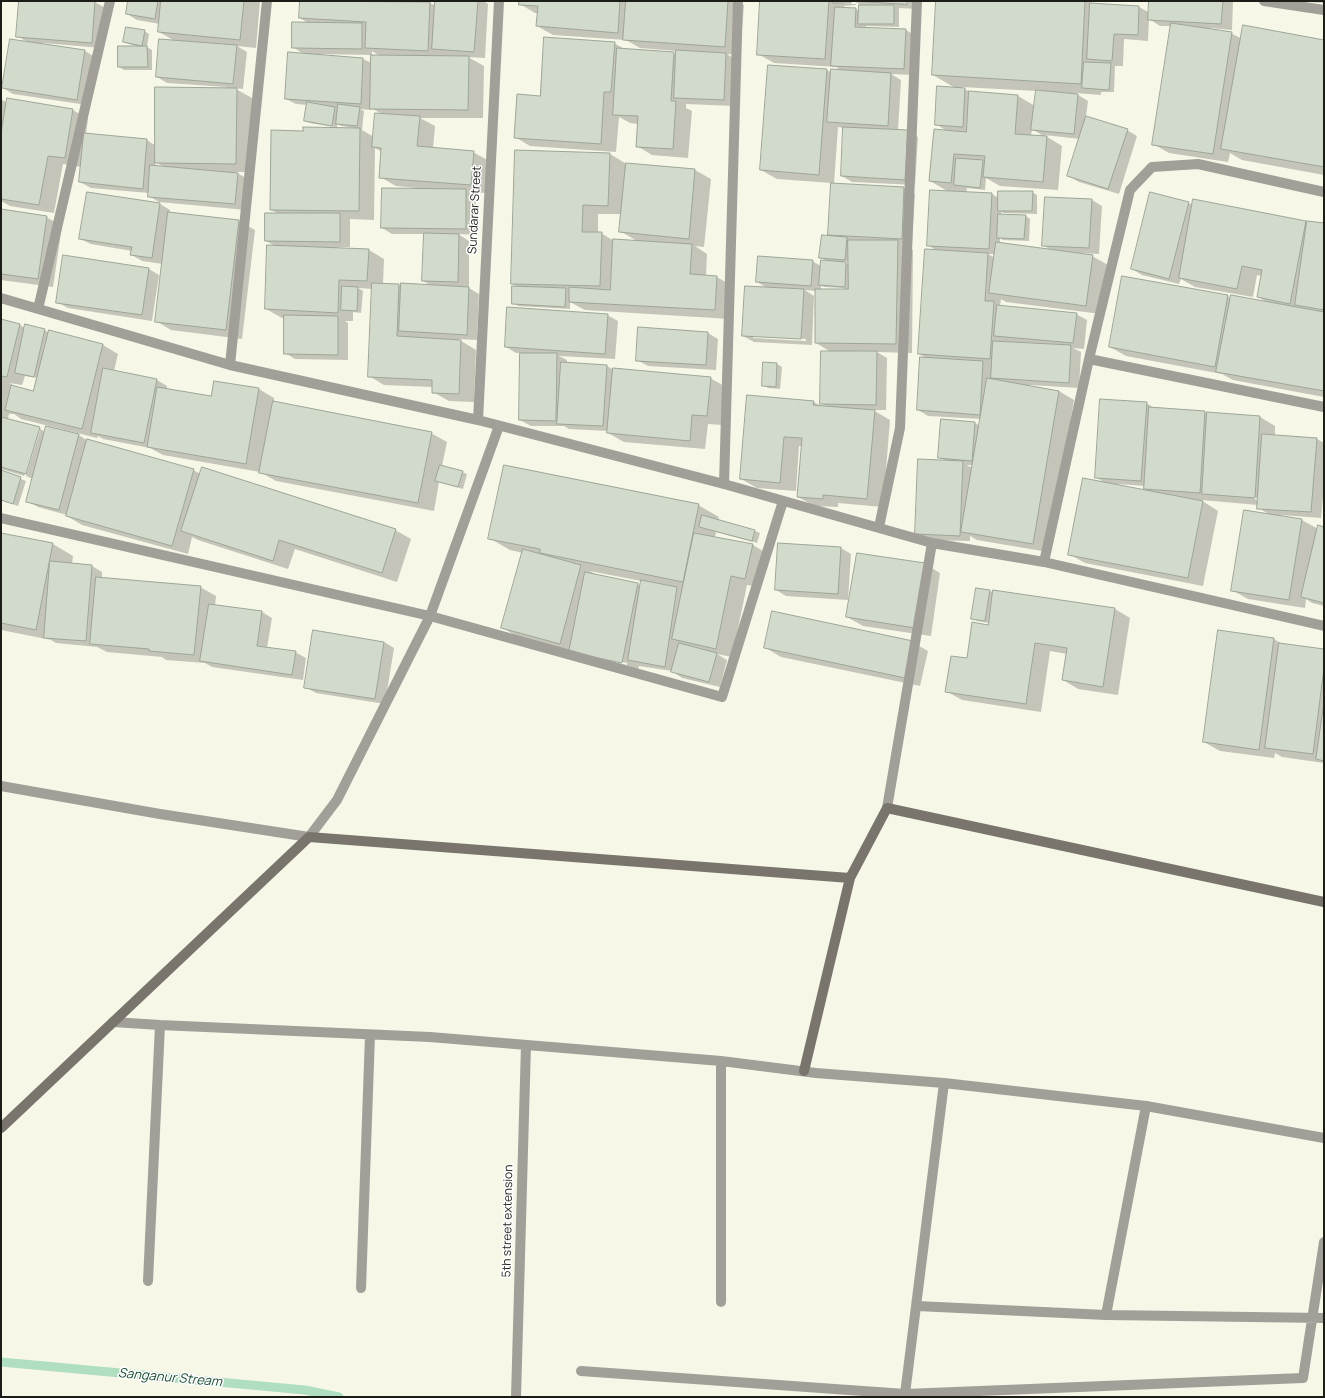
<!DOCTYPE html>
<html>
<head>
<meta charset="utf-8">
<style>
	body { margin:0 }
	#map { position:relative; width:1325px; height:1398px; overflow:hidden; background:#f6f7e7; font-family:Manrope,sans-serif }
	canvas { display:block }
	.frame { position:absolute; inset:0; border:2px solid #1d1d17; pointer-events:none }
</style>
</head>
<body>
<div id="map">
<canvas width="1325" height="1398"></canvas>
<div class="frame"></div>
</div>
<script>
const ctx = document.querySelector('canvas').getContext('2d');
ctx.lineJoin = 'round';
function paint(path, color) {
  ctx.fillStyle = color;
  ctx.fill(path, 'evenodd');
}
function stroke(path, color, width, dash) {
  ctx.strokeStyle = color;
  ctx.lineWidth = width;
  ctx.lineCap = dash ? 'butt' : 'round';
  ctx.setLineDash(dash || []);
  ctx.stroke(path);
}
function drawText(font, color, halo, rows, align = 'center') {
  ctx.font = font + ' Manrope,sans-serif';
  ctx.lineWidth = 3;
  ctx.setLineDash([]);
  ctx.textBaseline = 'middle';
  ctx.strokeStyle = halo;
  ctx.fillStyle = color;
  for (const [text, x, y, turn = 0] of rows) {
    ctx.save();
    ctx.translate(x, y);
    ctx.rotate((+turn || 0) * Math.PI / 180);
    ctx.textAlign = isNaN(turn) ? turn : align;
    if (halo) ctx.strokeText(text, 0, 0);
    ctx.fillText(text, 0, 0);
    ctx.restore();
  }
}
const shadow = new Path2D(`
	M20,1L95,2L105,8L102,48L42,43V45L85,51L95,57L87,105L13,94L3,88L29,43L17,36Z
	M129,1H260L256,48L237,46L247,52L243,89L234,88L252,98V172H235L248,179L246,210L159,202L149,196V193L91,188L80,182L82,167L63,164L54,213L10,206L1,201V99L7,103L73,110L88,119L86,134L147,140L156,146L226,89V87L167,83L157,77L175,41L159,32L160,24L137,20L127,14ZM156,162L164,167L155,166Z
	M301,1H397L430,3L436,6V1H484L488,4L485,58L468,57L484,66L483,118H420L435,126L433,149L473,152L489,161L486,193L469,192L476,196V235L458,234L469,241V288L479,294L477,340L458,339L476,350L474,402L449,401L433,392V387L384,385L369,376L373,289L358,288L363,291L361,313L353,312V321H345L348,323V360L295,359L285,353V318H282L266,309L275,246L266,241L279,214L271,210L304,132L335,129V127L310,123L305,121L308,105L296,104L286,99L305,55L293,47L308,23L300,18ZM372,51L380,56H372ZM318,54L372,55V63L363,59L318,56ZM371,108L382,114L374,137L362,130L364,111L360,109L371,110ZM337,124L342,126L354,128V129H337ZM375,148L382,152L380,177L396,186L416,188V190L382,228L392,234H424L423,281L432,286L402,287L399,285L383,284L384,259L369,250L337,249V247H350V219L374,220Z
	M520,1H737L744,5L740,55L727,54L736,60L734,106L686,104V108L692,111L688,158L652,155L637,146L638,124L630,123L619,117L616,152L530,146L515,137L541,97L614,43L626,50L673,53L677,55V51L640,48L626,40L553,35L537,26L538,13H535L520,4Z
	M761,1H917V9L899,8V27L866,26V28L906,30L916,36L914,75L891,74L901,80L898,130L908,131L918,137L915,185L852,182L842,176L844,128L838,127L834,184L904,188L915,194L912,244H901L913,250L912,353L877,352L887,358L886,410H873L890,420L883,507L838,503V507L814,506L798,497L803,446H799L796,491L757,488L741,479L813,402L822,406L827,407L821,403L831,352L816,343V291L805,290L814,296L812,345L754,342L743,336L767,288L757,282L812,261L821,266L828,262L820,257L834,237L829,234L832,183L777,179L761,170L827,70L832,73L842,71L836,67L774,63L758,54ZM844,2H856L860,5V12L856,9H844V6L856,5V4H844ZM844,261L849,262V265ZM821,286L825,287L844,288V290H821ZM753,336L806,339V341L753,338Z
	M937,1H1088L1093,4L1139,7L1150,13V1H1233L1232,30L1210,28V30L1231,33L1242,39L1324,41V175L1242,160L1230,153L1228,162L1169,153L1153,144L1171,26H1160L1149,19L1148,41L1124,39L1123,66H1115L1114,92H1101V95L1075,93L1088,101L1086,117L1127,130L1137,136L1119,194L1079,182L1068,176L1080,139L1044,135L1062,146L1058,190L1000,186L986,178L985,190L967,188L966,193L992,194L999,198L1032,192L1037,195V214L1004,213L1001,212V215L1026,216L1030,219L1029,241L1003,240L1000,238V244L1052,251L1043,245L1092,200L1102,206L1099,254L1078,253V254L1092,256L1108,265L1101,314L1006,302L1001,299L1000,306L1076,314L1087,320L1084,349L1073,348L1081,352L1079,388L1030,385V387L1059,391L1074,400L1048,552L977,540L970,536V541L926,540L916,534L946,461L939,457L975,423L980,426L981,419L928,416L918,410L928,359L919,354L937,251L928,245L949,192L930,181L948,132L936,124L957,89L933,75ZM961,87L1037,91L1035,106L1018,96L970,92ZM1032,129L1045,137L1031,136ZM988,254H995V258ZM967,465H973L972,468Z
	M1290,1H1324V3Z
	M144,31L149,34L147,47L152,50V70H124L119,67L137,47V46L129,44L124,42Z
	M610,154L625,163V164L695,170L711,179L704,247L695,246L707,254L706,276L717,277L732,286L730,319L585,310L570,302V309L518,306L513,303L518,287L512,284ZM598,214H621L620,231L637,241H614L601,233H598Z
	M87,193L160,204L170,210V213L239,221L255,230L242,339L171,330L156,321L163,264L142,261L132,255V251L91,244L80,239Z
	M1194,200L1308,223L1324,224V397L1233,380L1222,374L1126,356L1110,347L1228,296L1231,299L1267,302L1258,297L1262,276L1257,275L1253,297L1195,287L1181,279L1179,284L1142,275L1132,269L1188,203L1193,205Z
	M1,210L46,217L62,226L53,287L1,280Z
	M149,269L159,275L152,321L68,308L57,302Z
	M607,315L618,321L615,359L559,356L567,360V364L607,366L614,370L710,378L726,387L722,425L708,424L705,449L624,442L608,433V431L569,429L564,426H531L520,420L521,353H516L506,347Z
	M1,320L20,325L25,328L44,330L50,333V332L103,345L118,354L114,371L157,380L167,386V390L212,398L215,382L259,389L274,398V402L431,433L447,442L442,466L462,472L467,474L463,489L439,482L434,511L276,481L260,472L163,455L150,448L103,439L98,436L97,438L21,419L14,414H9L8,419L39,428L45,432L46,427L79,435L88,441L193,470L201,474L395,530L411,539L397,582L295,549L288,569L198,540L192,537L188,554L82,525L67,516V515L38,507L27,501L33,479L26,476L40,430H38L24,476L1,469ZM25,376L38,378L34,392L20,389L9,383L22,385Z
	M708,333L718,339L716,370L648,366L637,360Z
	M777,364L782,367L780,389L768,388L763,385Z
	M1146,403L1156,409L1260,417L1275,426V436L1317,439L1324,443V486L1321,518L1281,515V517L1302,520L1318,529L1324,528V606L1312,603L1306,599L1305,608L1248,599L1232,590L1269,514L1258,508V505L1201,500L1218,511L1203,586L1085,563L1069,554L1105,483L1096,477ZM1118,484L1145,486V491L1118,486ZM1251,494L1258,499V501L1250,496Z
	M504,466L698,505L719,517L718,521L755,531L760,533L757,543L716,532L715,538L753,545L768,554L761,587L747,585L732,657L717,654L727,660L720,687L682,678L672,671L639,666L638,671L586,660L569,651L518,637L503,628L523,553L510,550L489,538ZM590,571L641,581V586L638,584L596,576L597,575ZM585,654L627,663V665L585,656Z
	M1,471L26,481L18,506L1,500Z
	M1,534L53,544L73,556L72,564L92,566L102,572V579L200,587L216,596L215,606L262,612L272,618L267,648L295,652L306,658L303,680L212,667L205,663L166,660L162,657L107,652L97,647L56,643L51,640L1,630Z
	M841,548L851,554L848,600L786,596L776,590Z
	M925,564L940,573L931,636L863,626L847,617Z
	M990,591L994,593L1115,609L1130,618L1118,695L1078,689L1063,680L1067,654L1050,651L1041,712L962,700L946,691L989,626V623L977,621L972,618Z
	M1219,631L1274,639L1284,645L1324,650V763L1282,757L1275,753L1274,758L1220,751L1204,742Z
	M384,642L394,648L385,704L316,693L305,687Z
	M912,642L928,651L920,686L781,657L766,648Z`);
const stream = new Path2D(`
	M1,1362L305,1390L339,1397`);
const building = new Path2D(`
	M19,1H95L92,43L16,37Z
	M128,1H158L155,19L126,14Z
	M161,1H244L240,40L158,32Z
	M300,1L430,2L428,51L365,48L366,22L299,18Z
	M435,1H478L474,52L432,49Z
	M519,1H620L618,33L536,26L538,6L519,5Z
	M626,1H728L725,47L623,40Z
	M760,1H829L825,59L757,55Z
	M833,1H851V3H833Z
	M852,1H907V4Z
	M936,1H1085L1081,84L932,75Z
	M1149,1H1223L1221,24L1148,20Z
	M1090,3L1139,6L1138,35L1114,34L1112,61L1087,59Z
	M859,5H894V24H858Z
	M835,7L856,8L855,27L906,29L904,69L831,66Z
	M292,22L362,23V49L292,48Z
	M1171,23L1232,32L1213,154L1152,145Z
	M1243,25L1324,40V167L1221,149Z
	M126,27L145,30L142,46L123,42Z
	M544,37L615,42L611,92H604L601,144L514,138L517,94L540,96Z
	M10,39L85,50L77,100L2,88Z
	M159,39L237,45L233,84L156,77Z
	M118,46H147L148,67H118Z
	M617,48L674,52L671,101H676L673,149L636,147L638,116L613,115Z
	M676,50L726,53L724,100L674,98Z
	M288,52L363,58L361,104L285,99Z
	M371,55L469,56L468,110L370,109Z
	M1084,62L1111,63L1109,90L1082,88Z
	M768,65L827,69L819,175L760,170Z
	M831,69L891,73L888,126L827,122Z
	M937,86L965,88L963,127L935,125Z
	M155,87L237,88L236,164L155,163Z
	M1036,90L1078,94L1074,134L1031,130Z
	M969,91L1018,95L1015,134L1047,136L1043,182L983,177L985,156L954,154L951,183L929,181L934,129L966,132Z
	M7,98L73,109L65,158L48,156L39,205L1,199V134Z
	M307,102L335,107L332,126L304,121Z
	M338,104L360,107L357,126L336,124Z
	M375,113L420,116L417,146L474,151L471,185L379,178L381,148L372,147Z
	M1086,116L1128,129L1108,189L1067,176Z
	M303,127L360,128L359,211L270,210L271,130L303,131Z
	M843,127L908,130L905,180L841,176Z
	M84,133L147,139L143,189L79,182Z
	M515,150L610,153L608,206L583,205L582,232H602L600,286L511,284Z
	M956,158L983,160L980,188L954,185Z
	M626,163L695,169L689,239L619,232Z
	M150,165L238,173L235,204L148,197Z
	M831,183L904,187L902,239L828,235Z
	M382,188L466,189V229L381,228Z
	M930,190L992,193L989,249L927,246Z
	M998,191H1033L1032,211H998Z
	M87,192L160,203L152,258L130,255L132,247L79,239Z
	M1150,192L1189,202L1169,279L1131,269Z
	M1045,197L1092,199L1089,248L1042,246Z
	M1193,199L1306,221L1290,304L1257,297L1262,270L1242,266L1237,289L1179,278Z
	M1,209L47,216L38,279L1,274Z
	M168,212L239,220L226,330L155,322Z
	M265,213H340V242L265,241Z
	M998,214L1026,215L1024,239L997,238Z
	M1307,221L1324,223V310L1295,305Z
	M424,233L459,234L458,282L422,281Z
	M822,235L847,237L845,260L819,258Z
	M613,239L692,244L690,274L717,276L715,310L569,302V287L610,290Z
	M848,240H898L896,344L815,343V289H848Z
	M996,242L1093,255L1086,306L989,293Z
	M267,245L369,249L367,281L339,280L338,313L265,309Z
	M925,249L988,253L985,301H994L990,359L918,354Z
	M63,255L149,268L142,315L56,303Z
	M758,256L813,260L811,286L756,282Z
	M821,260L846,262L845,287L819,285Z
	M1122,276L1228,295L1215,367L1109,347Z
	M372,283L399,284L397,336L461,340L459,394L432,393V380L368,377Z
	M401,283L469,287L467,335L399,331Z
	M342,286L358,287L357,311L341,310Z
	M512,286L566,288L565,307L512,304Z
	M745,286L804,289L801,339L742,336Z
	M1231,295L1324,312V391L1216,372Z
	M997,305L1077,313L1073,343L994,336Z
	M507,307L608,314L605,354L505,347Z
	M284,315L338,316V355L284,354Z
	M1,319L20,324L7,377L1,376Z
	M25,324L45,329L34,377L15,373Z
	M638,327L708,332L706,365L636,361Z
	M49,330L103,344L82,429L5,410L11,385L33,391Z
	M993,341L1071,345L1069,383L991,378Z
	M821,351H877L876,405L820,404Z
	M520,353H557L556,421L519,420Z
	M920,357L983,361L980,415L917,410Z
	M561,362L607,365L603,426L557,424Z
	M763,362L777,363L776,387L762,386Z
	M103,368L157,379L144,443L91,433Z
	M613,368L711,377L707,416L692,415L690,441L607,433Z
	M987,378L1059,391L1033,544L961,532Z
	M214,381L259,388L246,464L147,447L157,387L211,396Z
	M747,395L814,401L813,405L875,410L867,499L823,495V499L797,497L802,438L784,437L780,483L740,479Z
	M1100,399L1147,402L1141,481L1095,478Z
	M273,401L432,432L418,503L259,473Z
	M1149,407L1205,411L1200,493L1144,489Z
	M1207,412L1260,416L1255,498L1202,494Z
	M1,417L40,427L26,474L1,467Z
	M941,419L975,422L972,461L938,458Z
	M46,426L79,434L59,510L26,502Z
	M1262,434L1317,438L1311,512L1257,509Z
	M87,439L194,469L172,546L66,516Z
	M918,459L963,461L960,536L915,534Z
	M440,465L463,471L458,487L435,481Z
	M504,465L699,504L683,582L540,553V549L488,539Z
	M202,467L396,529L382,573L279,540L273,561L181,531Z
	M1,470L21,477L13,504L1,500Z
	M1083,478L1203,501L1188,578L1068,555Z
	M1244,510L1302,519L1289,600L1231,591Z
	M702,515L755,530L752,541L699,527Z
	M1318,525L1324,527V603L1301,597Z
	M1,533L53,543L36,630L1,623Z
	M694,533L753,544L745,579L731,576L716,649L672,639Z
	M778,543L841,547L838,594L775,590Z
	M523,549L581,565L560,644L501,628Z
	M857,553L925,563L915,628L846,617Z
	M50,561L92,565L86,641L44,638Z
	M585,572L638,583L622,663L569,652Z
	M96,577L201,586L194,655L149,651V649L90,644Z
	M641,580L677,587L665,667L628,660Z
	M976,588L990,590L985,621L971,619Z
	M993,590L1115,608L1103,687L1062,680L1067,648L1035,643L1026,704L945,692L951,656L967,658L972,622L988,625Z
	M209,604L262,611L257,646L296,651L292,675L200,661Z
	M772,611L913,641L905,678L764,648Z
	M313,630L384,642L375,699L304,688Z
	M1218,630L1274,638L1259,750L1203,742Z
	M679,643L717,653L709,682L671,672Z
	M1279,643L1324,649V668L1313,754L1265,748Z
	M1324,703V761L1316,759Z`);
const street = new Path2D(`
	M1264,1L1324,10
	M1,298L230,365L478,420L724,484L932,543L1044,562L1324,626
	M38,309L110,1
	M1089,359L1324,407
	M230,365L267,1
	M478,420L499,1
	M724,484L738,1
	M1,518L430,616L722,697L783,501
	M879,527L900,428L917,1
	M1044,562L1089,359L1130,190L1152,167L1198,164L1324,192
	M1,786L160,814L309,837L337,800L430,616L499,426
	M887,808L932,543
	M113,1022L160,1025L148,1281
	M160,1025L430,1037L721,1061L816,1073L944,1083L905,1394
	M721,1061V1302
	M944,1083L1146,1106L1106,1315
	M1146,1106L1324,1138
	M361,1288L370,1035
	M917,1306L1106,1315L1324,1318
	M581,1371L905,1394L1303,1378L1324,1242
	M516,1397L526,1045`);
const secondary = new Path2D(`
	M804,1071L850,878L887,808L1324,902
	M1,1128L309,837L850,878`);
const streetNames = [
	["Sundarar Street",475,210,-87],
	["5th street extension",508,1221,-89]
];
const waterNames = [
	["Sanganur Stream",170,1378,5]
];
paint(shadow, '#0003');
stroke(stream, '#b0dec1', 9);
paint(building, '#d1dacb');
stroke(building, '#9ca597', 1);
stroke(street, '#a19f98', 10);
stroke(secondary, '#79756c', 10);
drawText('12px', '#1d1d17', '#fff', streetNames);
drawText('italic 13px', '#184d31', '#fff', waterNames);
</script>
</body>
</html>
